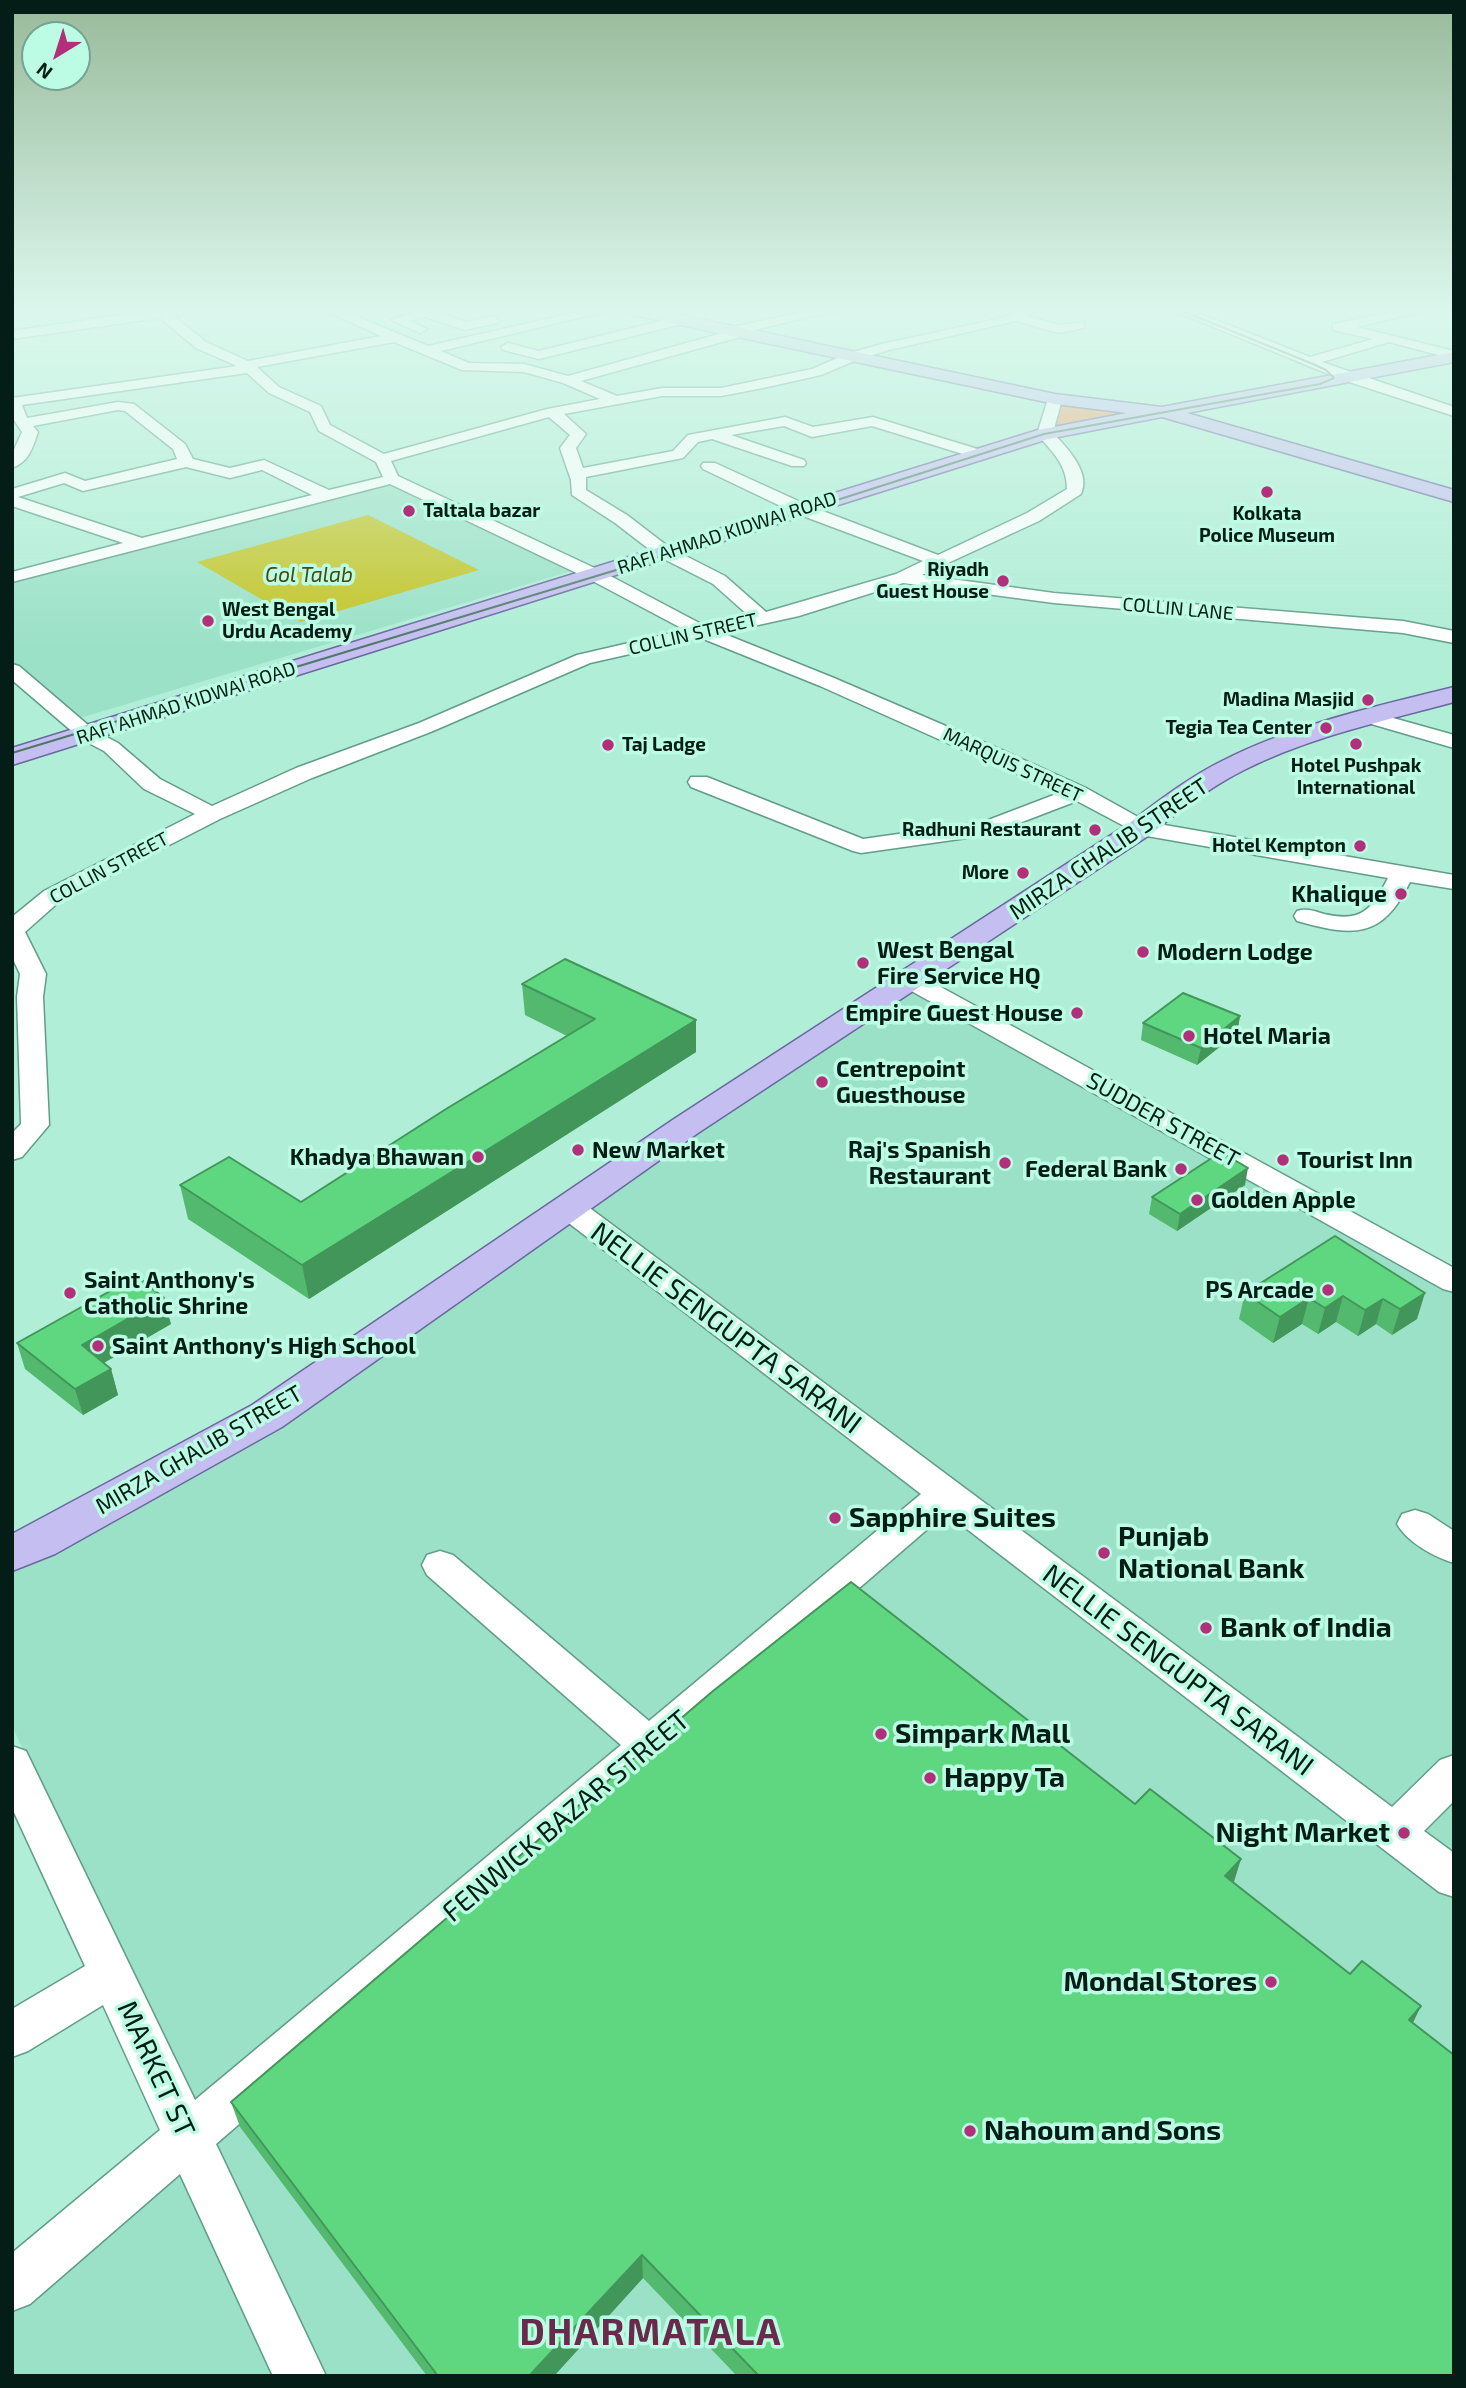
<!DOCTYPE html>
<html>
<head>
<meta charset="utf-8">
<style>
	body { margin:0 }
	#map { position:relative; width:1466px; height:2388px; overflow:hidden; background:#b0eed7; font-family:"Exo 2",sans-serif }
	canvas { display:block }
	.frame { position:absolute; inset:0; border:14px solid #041d16; pointer-events:none }
	.north { position:absolute; left:21px; top:21px; width:70px; height:70px; box-sizing:border-box; background:#bdfce4; border:2px solid #73a392; border-radius:50%; rotate:218deg; font-size:19px; font-weight:700; line-height:28px; text-align:center; color:#041d16 }
	.north::after { content:''; display:block; margin:auto; width:24px; height:32px; background:#b2307a; clip-path:polygon(50% 0,100% 100%,50% 72%,0 100%) }
</style>
</head>
<body>
<div id="map">
<canvas width="1466" height="2388"></canvas>
<div class="frame"></div>
<div class="north">N</div>
</div>
<script>
const ctx = document.querySelector('canvas').getContext('2d');
ctx.lineJoin = 'round';
function paint(path, color) {
  ctx.fillStyle = color;
  ctx.fill(path, 'evenodd');
}
function stroke(path, color, width, dash) {
  ctx.strokeStyle = color;
  ctx.lineWidth = width;
  ctx.lineCap = dash ? 'butt' : 'round';
  ctx.setLineDash(dash || []);
  ctx.stroke(path);
}
function drawText(font, color, halo, rows, align = 'center') {
  ctx.font = font + ' "Exo 2",sans-serif';
  ctx.lineWidth = 7;
  ctx.setLineDash([]);
  ctx.textBaseline = 'middle';
  ctx.strokeStyle = halo;
  ctx.fillStyle = color;
  for (const [text, x, y, turn = 0] of rows) {
    ctx.save();
    ctx.translate(x, y);
    ctx.rotate((+turn || 0) * Math.PI / 180);
    ctx.textAlign = isNaN(turn) ? turn : align;
    if (halo) ctx.strokeText(text, 0, 0);
    ctx.fillText(text, 0, 0);
    ctx.restore();
  }
}
const built = new Path2D(`
	M390,484L578,569L80,718L12,661V581Z
	M908,989L1454,1293V1858L585,1207Z
	M566,1216L1454,1897V2376H12V2284L206,2136L12,1726V1559Z`);
const green = new Path2D(`
	M1063,403L1150,413L1051,430Z`);
const water = new Path2D(`
	M368,515L479,570L301,622L197,562Z`);
const minor = new Path2D(`
	M153,310H185L183,314L174,316L206,342L248,361L381,336L323,310H341L428,346L586,310H611L441,351L469,363L524,364L568,376L726,332L727,328L732,327L813,310H840L745,332L744,336L581,381L617,396L662,388H721L812,369L849,353L886,343L1002,318L1019,310H1036L1027,316L1059,325L1084,322V328L1059,333L1016,321L889,350L859,359L821,375L763,388L721,396H662L564,414L586,434L576,448L583,468L673,451L688,435L785,417L813,427L873,417L984,451L987,454L979,459L872,426L812,437L784,426L731,435L804,460L806,463L804,466H792L712,439L698,442L683,458L586,477V490L627,515L670,548L725,576L766,612L896,574L923,561L795,513L703,469L701,466L703,463H715L807,505L938,555L1027,513L1067,489C1067,464 1052,452 1037,434L1048,399L1055,395L1060,396L1062,399L1053,433C1067,448 1091,472 1081,494L1039,521L922,575L1054,593L1403,621L1454,631V643L1403,633L1054,603L903,583L799,616L722,633L834,678L997,748L1086,788L1147,822L1454,875V889L1410,882C1382,939 1354,937 1297,921L1294,916L1297,911C1307,908 1314,911 1324,914C1362,923 1372,909 1388,878L1141,835L1077,801L988,835L861,853L853,851L691,787L688,782L691,777H707L863,839L983,822L1059,793L820,686L701,638L590,663L433,731L312,778L220,819L60,901L25,932L46,974L43,997L49,1125L22,1157L12,1160V1133L21,1124L17,997L20,974L12,957V917L44,891L195,814L144,789L104,751L81,739L12,680V664L19,666L95,731L118,743L160,779L212,806L296,768L419,723L577,655L685,630L587,578L390,484L12,582V572L123,543L12,506V489L65,473L85,481L177,459L173,449L125,411L118,410L33,426L38,432C33,447 29,462 12,468V454L22,432L12,417V398L237,366L196,348L160,318L12,339V331ZM394,342L462,370L524,372L563,383L600,399L547,409L384,454L330,425L321,406L279,387L257,367ZM247,373L269,393L310,412L319,431L376,462L383,477L329,490L264,460L230,468L193,459L185,444L134,404L118,402L27,418L22,405ZM549,417L570,435L560,448L571,480L572,495L615,523L658,556L713,584L749,616L705,626L599,570L398,476L391,461ZM186,467L230,478L262,470L312,495L142,538L18,497L64,483L83,491Z
	M421,310H431L466,322L493,316L499,320L498,323L465,330L425,317L410,321L427,329L420,333L391,320Z
	M1172,310H1190L1310,357L1373,339L1333,330V324L1402,310H1429L1357,327L1454,351V359L1389,342L1322,362L1454,407V416L1343,380Z
	M681,316L686,317V323L539,359L503,350L501,347L508,343L539,351Z
	M1368,711L1454,735V748L1361,721L1358,717L1361,713Z
	M908,971L917,974L1454,1268V1292L1443,1289L899,984L895,979L899,974Z
	M568,1197L579,1200L1392,1807L1440,1760L1454,1755V1801L1424,1831L1454,1853V1897L1439,1892L946,1513L216,2144L326,2376H273L180,2174L30,2304L12,2311V2253L160,2130L103,2005L28,2051L12,2057V2009L85,1966L12,1808V1746L26,1751L195,2100L621,1745L427,1575L422,1565L427,1555L440,1551L453,1555L649,1721L921,1494L557,1214L553,1207L557,1200Z
	M1415,1510L1428,1514L1454,1531V1563C1434,1557 1407,1542 1397,1524L1402,1514Z`);
const major = new Path2D(`
	M625,310H658L1055,394L1162,407L1454,352V362L1187,413L1454,490V502L1162,417L1048,439L12,765V748L1038,430L1127,413L1055,404L633,315Z
	M1454,687V702C1384,721 1309,737 1244,770C1210,787 1180,810 1151,834L698,1133L282,1427L55,1554L12,1571V1534L252,1405L674,1119L1131,822C1160,799 1191,776 1224,760C1295,724 1378,706 1454,687Z`);
const tram = new Path2D(`
	M12,753L646,561L1044,434L1320,384L1334,378L1326,370L1313,364L1180,310`);
const wall = new Path2D(`
	M522,984L696,1052L309,1299L188,1219L180,1185L301,1202L567,1036L525,1015Z
	M1240,1016L1237,1033L1197,1065L1141,1040L1143,1023Z
	M1245,1185L1177,1231L1149,1214L1152,1197Z
	M1335,1236L1417,1319L1392,1335L1376,1324L1358,1336L1336,1322L1318,1334L1302,1324L1273,1343L1239,1319L1245,1293Z
	M171,1324L103,1363L111,1369L118,1395L83,1415L25,1369L17,1343Z
	M1234,1883L1413,2023L1454,2376H737L643,2278L554,2376H427L240,2127L231,2102Z`);
const shadedWall = new Path2D(`
	M1240,1016L1237,1033L1197,1065L1201,1048Z
	M696,1020V1052L309,1299L302,1265Z
	M1248,1168L1245,1185L1177,1231L1180,1214Z
	M1425,1293L1417,1319L1392,1335L1400,1309Z
	M1343,1296L1336,1322L1318,1334L1325,1308Z
	M164,1298L171,1324L90,1371L82,1345Z
	M1309,1298L1302,1324L1273,1343L1280,1317Z
	M1383,1299L1376,1324L1358,1336L1365,1310Z
	M111,1369L118,1395L83,1415L75,1389Z
	M1241,1859L1233,1885L1225,1876Z
	M1421,2006L1409,2031V2020Z
	M642,2255L643,2278L554,2376H529Z`);
const building = new Path2D(`
	M565,959L696,1020L302,1265L180,1185L229,1157L301,1202L446,1109L595,1019L522,984Z
	M1183,993L1240,1016L1201,1048L1143,1023Z
	M1221,1152L1248,1168L1180,1214L1152,1197Z
	M1335,1236L1425,1293L1400,1309L1383,1299L1365,1310L1343,1296L1325,1308L1309,1298L1280,1317L1245,1293Z
	M137,1276L164,1298L82,1345L111,1369L75,1389L17,1343Z
	M851,1582L1135,1804L1150,1789L1241,1859L1225,1876L1350,1974L1362,1961L1421,2006L1409,2020L1454,2055V2376H759L642,2255L529,2376H438L231,2102L713,1691Z`);
const markers = [
	[1267,492,7,"#b2307a"],
	[409,511,7,"#b2307a"],
	[1003,581,7,"#b2307a"],
	[208,621,7,"#b2307a"],
	[1368,700,7,"#b2307a"],
	[1326,728,7,"#b2307a"],
	[1356,744,7,"#b2307a"],
	[608,745,7,"#b2307a"],
	[1095,830,7,"#b2307a"],
	[1360,846,7,"#b2307a"],
	[1023,873,7,"#b2307a"],
	[1401,894,7,"#b2307a"],
	[1143,952,7,"#b2307a"],
	[863,963,7,"#b2307a"],
	[1077,1013,7,"#b2307a"],
	[1189,1036,7,"#b2307a"],
	[822,1082,7,"#b2307a"],
	[578,1150,7,"#b2307a"],
	[478,1157,7,"#b2307a"],
	[1283,1160,7,"#b2307a"],
	[1005,1163,7,"#b2307a"],
	[1181,1169,7,"#b2307a"],
	[1197,1200,7,"#b2307a"],
	[1328,1290,7,"#b2307a"],
	[70,1293,7,"#b2307a"],
	[98,1346,7,"#b2307a"],
	[835,1518,7,"#b2307a"],
	[1104,1553,7,"#b2307a"],
	[1206,1628,7,"#b2307a"],
	[881,1734,7,"#b2307a"],
	[930,1778,7,"#b2307a"],
	[1404,1833,7,"#b2307a"],
	[1271,1982,7,"#b2307a"],
	[970,2131,7,"#b2307a"]
];
const farPoinames = [
	["Taltala bazar",423,511,"left"],
	["Kolkata",1267,514,"center"],
	["Police Museum",1267,536,"center"],
	["Riyadh",989,570],
	["Guest House",989,592],
	["West Bengal",222,610,"left"],
	["Urdu Academy",222,632,"left"],
	["Madina Masjid",1354,700],
	["Tegia Tea Center",1312,728],
	["Taj Ladge",622,745,"left"],
	["Hotel Pushpak",1356,766,"center"],
	["International",1356,788,"center"],
	["Radhuni Restaurant",1081,830],
	["Hotel Kempton",1346,846],
	["More",1009,873]
];
const farStreetnames = [
	["RAFI AHMAD KIDWAI ROAD",727,533,-18],
	["COLLIN LANE",1178,609,5],
	["COLLIN STREET",693,634,-13],
	["RAFI AHMAD KIDWAI ROAD",186,703,-18],
	["MARQUIS STREET",1013,765,25],
	["COLLIN STREET",109,868,-28]
];
const farWaternames = [
	["Gol Talab",309,575]
];
const streetNames = [
	["MIRZA GHALIB STREET",1109,849,-34],
	["SUDDER STREET",1163,1120,29],
	["MIRZA GHALIB STREET",199,1450,-30]
];
const poiNames = [
	["Khalique",1387,894,"right"],
	["West Bengal",877,950],
	["Fire Service HQ",877,976],
	["Modern Lodge",1157,952],
	["Empire Guest House",1063,1013,"right"],
	["Hotel Maria",1203,1036],
	["Centrepoint",836,1069],
	["Guesthouse",836,1095],
	["New Market",592,1150],
	["Raj's Spanish",991,1150,"right"],
	["Restaurant",991,1176,"right"],
	["Khadya Bhawan",464,1157,"right"],
	["Tourist Inn",1297,1160],
	["Federal Bank",1167,1169,"right"],
	["Golden Apple",1211,1200],
	["Saint Anthony's",84,1280],
	["Catholic Shrine",84,1306],
	["PS Arcade",1314,1290,"right"],
	["Saint Anthony's High School",112,1346]
];
const nearStreetnames = [
	["NELLIE SENGUPTA SARANI",726,1328,37],
	["NELLIE SENGUPTA SARANI",1178,1670,37],
	["FENWICK BAZAR STREET",566,1816,-40],
	["MARKET ST",156,2069,65]
];
const nearPoinames = [
	["Sapphire Suites",849,1518],
	["Punjab",1118,1537],
	["National Bank",1118,1569],
	["Bank of India",1220,1628],
	["Simpark Mall",895,1734],
	["Happy Ta",944,1778],
	["Night Market",1390,1833,"right"],
	["Mondal Stores",1257,1982,"right"],
	["Nahoum and Sons",984,2131]
];
const nearDistrictnames = [
	["DHARMATALA",651,2333]
];
paint(built, '#9be1c8');
paint(green, '#f59963');
paint(water, '#c3c425');
stroke(minor, '#619d89', 3);
stroke(major, '#69699d', 3);
paint(minor, '#fff');
paint(major, '#c5bef0');
stroke(tram, '#4f786a', 2);
paint(wall, '#52b96e');
paint(shadedWall, '#42965a');
paint(building, '#5fd780');
stroke(building, '#42965a', 2);
const sky = ctx.createLinearGradient(0, 0, 0, 645);
sky.addColorStop(0, '#99ba9a');
sky.addColorStop(0.48, '#dbf7ed');
sky.addColorStop(1, '#dbf7ed00');
ctx.fillStyle = sky;
ctx.fillRect(0, 0, 1466, 645);
for (const [x, y, r, color] of markers) {
  const dot = new Path2D();
  dot.arc(x, y, r, 0, 2 * Math.PI);
  ctx.fillStyle = color;
  ctx.fill(dot);
  stroke(dot, '#bdfce4', 2.5);
}
drawText('bold 19px', '#041d16', '#bdfce4', farPoinames, 'right');
drawText('19px', '#041d16', '#bdfce4', farStreetnames);
drawText('italic 21px', '#494a0e', '#bdfce4', farWaternames);
drawText('23px', '#041d16', '#bdfce4', streetNames);
drawText('bold 23px', '#041d16', '#bdfce4', poiNames, 'left');
drawText('28px', '#041d16', '#bdfce4', nearStreetnames);
drawText('bold 28px', '#041d16', '#bdfce4', nearPoinames, 'left');
ctx.letterSpacing = '2px';
drawText('bold 37px', '#692a4b', '#bdfce4', nearDistrictnames);
ctx.letterSpacing = '0px';
</script>
</body>
</html>
